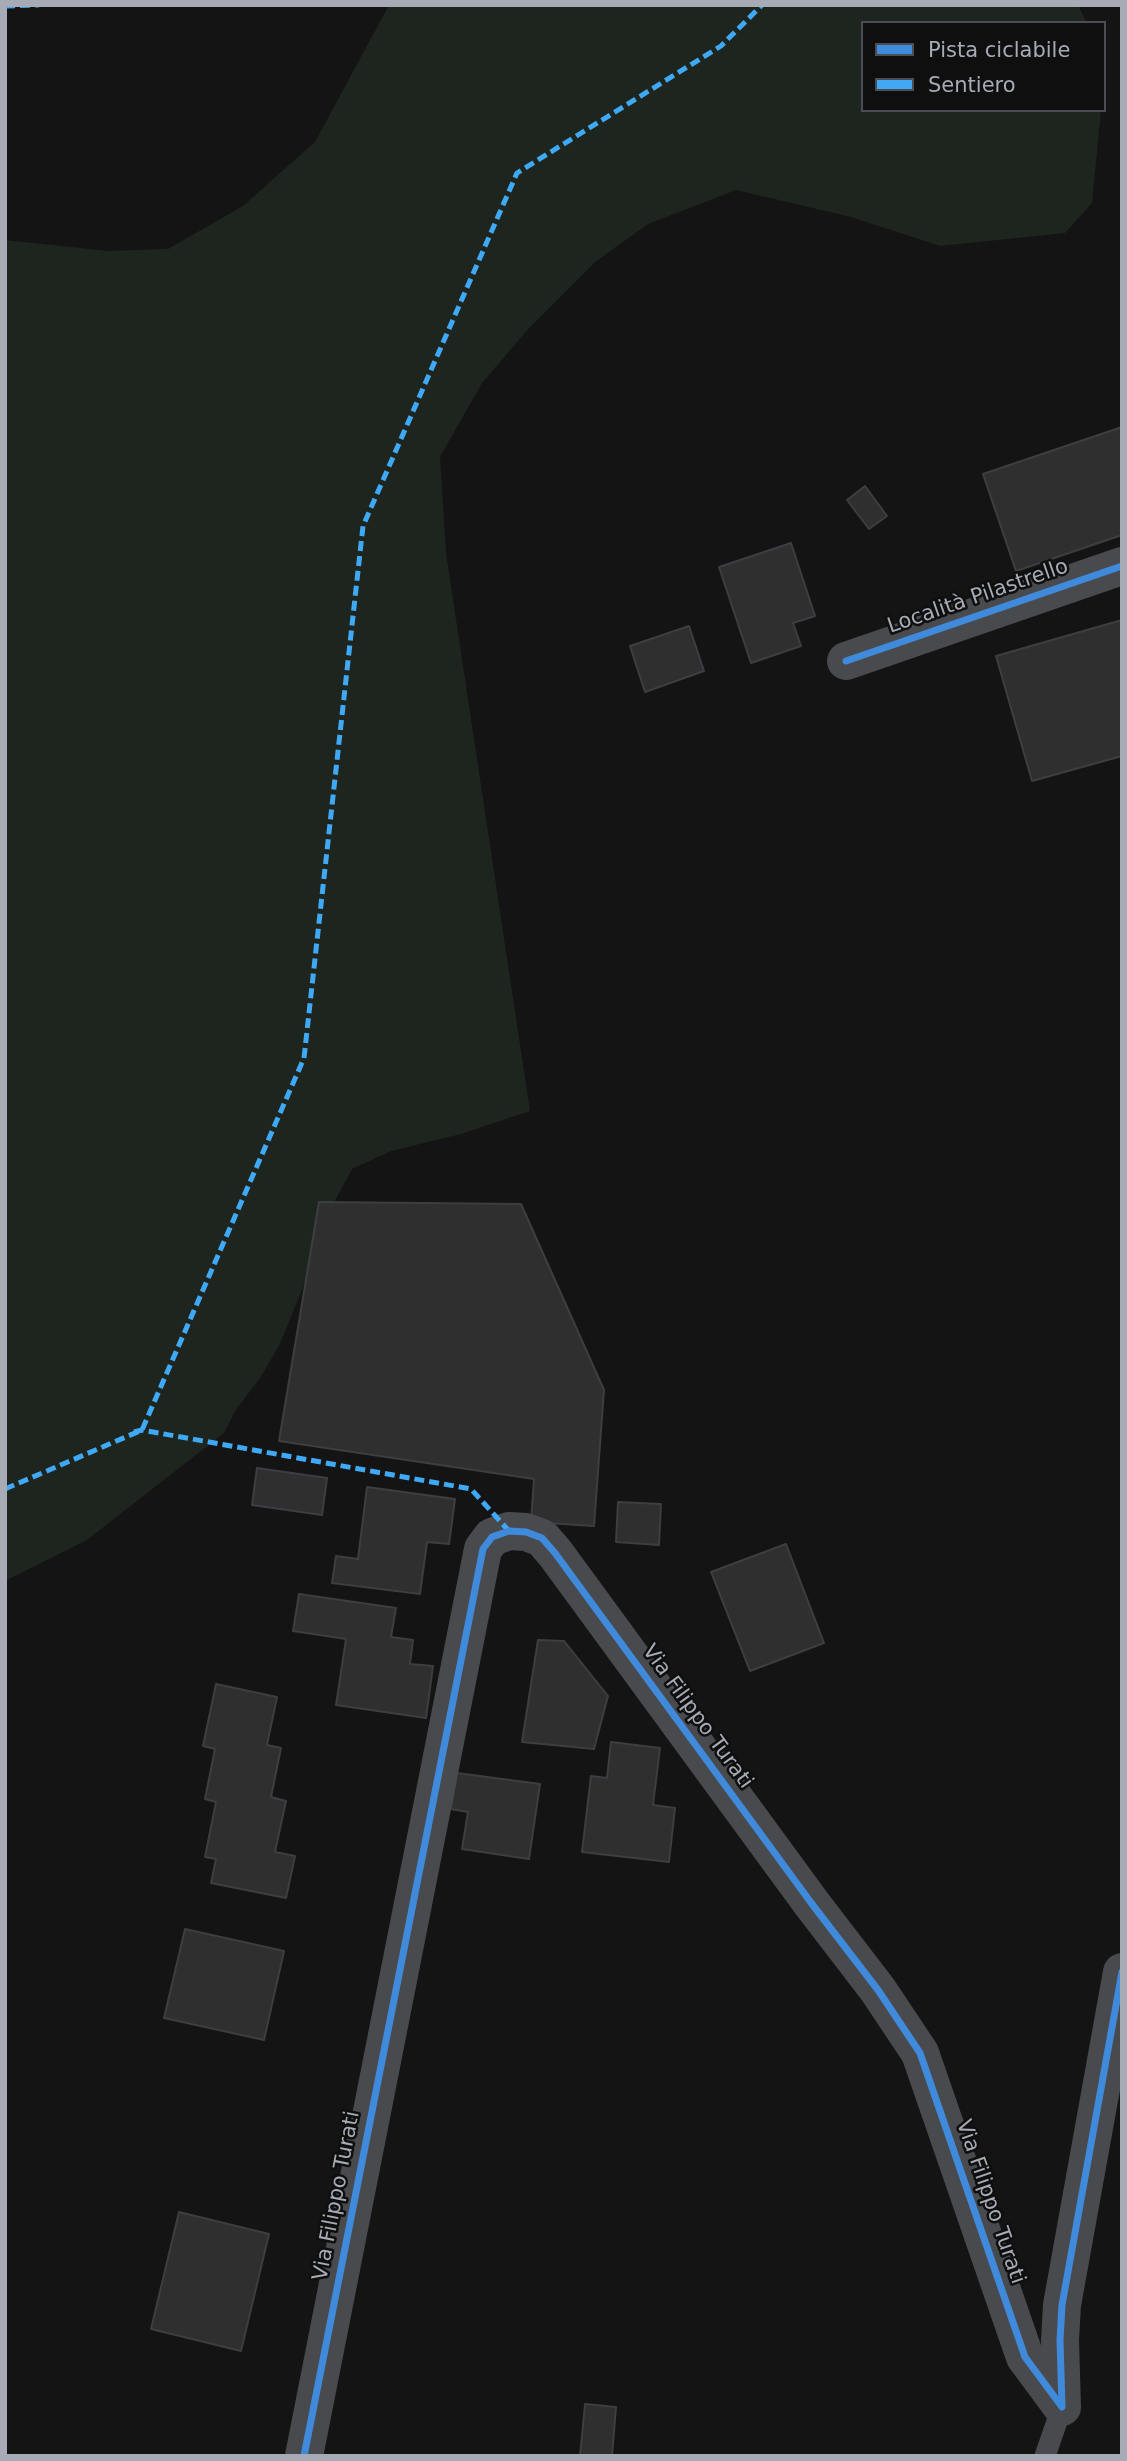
<!DOCTYPE html>
<html>
<head>
<meta charset="utf-8">
<style>
	body { margin:0 }
	#map { position:relative; width:1127px; height:2461px; overflow:hidden; background:#141415; font-family:"DejaVu Sans",sans-serif }
	canvas { display:block }
	.frame { position:absolute; inset:0; border:7px solid #a6abb5; pointer-events:none }
	.legend { position:absolute; left:861px; top:21px; width:245px; height:91px; box-sizing:border-box; background:#0f0f10; border:2px solid #4b4d52; margin:0; padding:9px 12px; list-style:none; font-size:21px; color:#a6abb5 }
	.legend li { display:flex; align-items:center; gap:14px; height:35px }
	.legend b { width:35px; border:2px solid #4b4d52 }
</style>
</head>
<body>
<div id="map">
<canvas width="1127" height="2461"></canvas>
<div class="frame"></div>
<ul class="legend">
<li><b style="height:9px;background:#408adc"></b>Pista ciclabile</li>
<li><b style="height:9px;background:#3fa9f5"></b>Sentiero</li>
</ul>
</div>
<script>
const ctx = document.querySelector('canvas').getContext('2d');
ctx.lineJoin = 'round';
function paint(path, color) {
  ctx.fillStyle = color;
  ctx.fill(path, 'evenodd');
}
function stroke(path, color, width, dash) {
  ctx.strokeStyle = color;
  ctx.lineWidth = width;
  ctx.lineCap = dash ? 'butt' : 'round';
  ctx.setLineDash(dash || []);
  ctx.stroke(path);
}
function drawText(font, color, halo, rows, align = 'center') {
  ctx.font = font + ' "DejaVu Sans",sans-serif';
  ctx.lineWidth = 5;
  ctx.setLineDash([]);
  ctx.textBaseline = 'middle';
  ctx.strokeStyle = halo;
  ctx.fillStyle = color;
  for (const [text, x, y, turn = 0] of rows) {
    ctx.save();
    ctx.translate(x, y);
    ctx.rotate((+turn || 0) * Math.PI / 180);
    ctx.textAlign = isNaN(turn) ? turn : align;
    if (halo) ctx.strokeText(text, 0, 0);
    ctx.fillText(text, 0, 0);
    ctx.restore();
  }
}
const green = new Path2D(`
	M389,5H1078L1087,23H863V110H1101L1092,203L1065,233L940,246L851,217L736,190L648,224L595,262L530,327L482,383L440,457L446,553L530,1111L461,1134L391,1151L352,1169L322,1225L305,1282L280,1344L260,1378L235,1411L224,1433L87,1540L5,1581V240L108,251L168,249L243,206L315,142Z`);
const building = new Path2D(`
	M1122,427V535L1016,571L983,474Z
	M865,486L887,516L869,529L847,500Z
	M791,543L815,616L793,623L801,646L751,663L719,567Z
	M1122,620V756L1032,781L996,656Z
	M689,626L704,671L645,692L630,646Z
	M319,1202L521,1204L604,1390L594,1526L531,1522L534,1479L279,1441Z
	M257,1468L327,1478L322,1515L252,1505Z
	M367,1487L455,1499L449,1544L427,1542L420,1594L332,1583L336,1556L358,1559Z
	M618,1502L661,1504L659,1545L616,1542Z
	M786,1544L824,1643L750,1671L711,1572Z
	M299,1594L396,1608L391,1637L413,1640L410,1664L433,1666L426,1718L336,1705L346,1639L293,1631Z
	M538,1640L564,1641L608,1696L594,1749L522,1742Z
	M216,1684L277,1697L267,1745L281,1748L271,1797L286,1801L275,1852L295,1856L286,1898L211,1883L216,1859L205,1857L216,1802L205,1799L215,1749L203,1746Z
	M611,1742L660,1748L653,1805L675,1808L669,1862L582,1852L591,1776L607,1778Z
	M457,1773L540,1784L529,1859L462,1849L468,1812L451,1809Z
	M185,1929L284,1951L264,2040L164,2018Z
	M179,2212L269,2234L241,2351L151,2329Z
	M585,2404L616,2407L612,2456H580Z`);
const lane = new Path2D(`
	M1045,2456L1062,2407`);
const street = new Path2D(`
	M846,661L1122,566
	M304,2456L483,1549L492,1537L509,1531L526,1532L542,1538L555,1553L812,1904L878,1990L920,2053L1025,2357L1062,2407L1060,2340L1062,2305L1122,1972`);
const quiet = new Path2D(`
	M5,6L39,5
	M134,1432L142,1430L471,1489L509,1531
	M5,1489L142,1430L304,1058L363,526L517,173L721,46L762,5`);
const cycleway = new Path2D(`
	M846,661L1122,566
	M304,2456L483,1549L492,1537L509,1531L526,1532L542,1538L555,1553L812,1904L878,1990L920,2053L1025,2357L1062,2407L1060,2340L1062,2305L1122,1972`);
const streetNames = [
	["Località Pilastrello",978,597,-19],
	["Via Filippo Turati",697,1717,54],
	["Via Filippo Turati",337,2196,-79],
	["Via Filippo Turati",990,2202,71]
];
paint(green, '#1e251f');
paint(building, '#2f2f30');
stroke(building, '#3d3e41', 2);
stroke(lane, '#494a4d', 21);
stroke(street, '#494a4d', 38);
stroke(quiet, '#3fa9f5', 5, [10, 5]);
stroke(cycleway, '#408adc', 7);
drawText('21px', '#a6abb5', '#0f0f10', streetNames);
</script>
</body>
</html>
